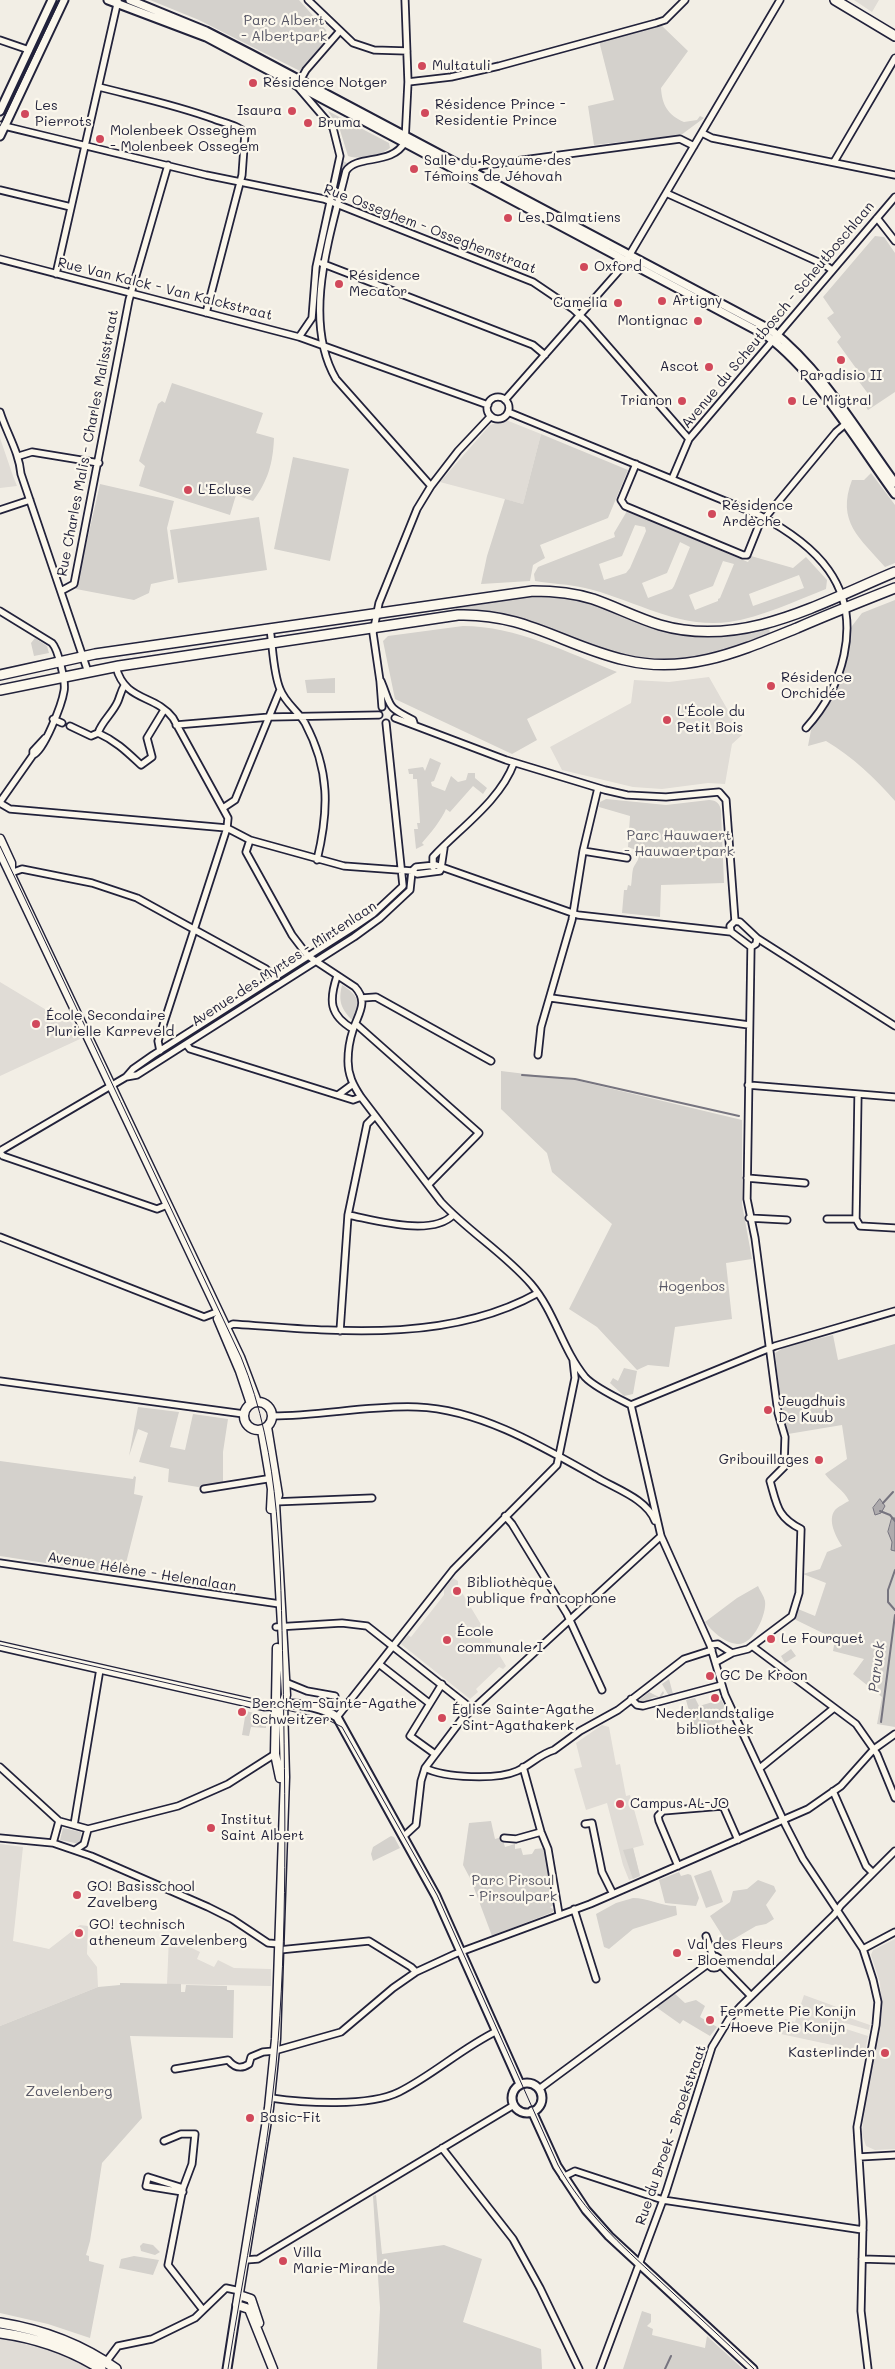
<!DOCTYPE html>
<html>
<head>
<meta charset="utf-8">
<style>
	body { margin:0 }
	canvas { display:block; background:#f2eee5 }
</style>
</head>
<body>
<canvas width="895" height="2369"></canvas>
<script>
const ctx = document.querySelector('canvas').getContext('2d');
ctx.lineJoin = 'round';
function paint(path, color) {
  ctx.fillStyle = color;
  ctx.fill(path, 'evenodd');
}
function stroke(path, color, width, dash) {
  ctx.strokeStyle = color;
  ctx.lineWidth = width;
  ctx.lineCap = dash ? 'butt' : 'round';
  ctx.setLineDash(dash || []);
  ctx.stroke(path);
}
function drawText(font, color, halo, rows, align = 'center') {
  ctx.font = font + ' Mali,sans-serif';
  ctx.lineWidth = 4.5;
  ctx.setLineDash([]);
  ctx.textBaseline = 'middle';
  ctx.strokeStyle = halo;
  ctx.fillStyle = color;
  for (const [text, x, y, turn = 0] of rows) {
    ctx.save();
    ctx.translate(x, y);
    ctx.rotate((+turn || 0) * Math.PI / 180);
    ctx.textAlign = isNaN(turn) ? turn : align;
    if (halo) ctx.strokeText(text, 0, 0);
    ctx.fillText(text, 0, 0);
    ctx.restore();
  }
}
const built = new Path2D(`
	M854,0H879L872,12Z
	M506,420L541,434L523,504L440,482L490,425Z
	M0,438L13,476L17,486L0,488Z
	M709,677L742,735L732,744L725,784L708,783L662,789L633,787L562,770L550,747L631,703L634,680L669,682Z
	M0,982L58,1017L67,1013L80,1039L0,1076Z
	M453,1578L458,1581V1586L506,1666L503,1669L499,1667L476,1689L478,1692L470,1699L401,1644L408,1635L411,1637L444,1595V1589Z
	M602,1725L609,1727L616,1765L620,1764L626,1796L630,1795L644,1845L633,1848L640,1876L629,1880L623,1865L607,1803L586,1810L574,1769L582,1767L576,1743Z
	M0,1844L23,1847L13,1941L49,1949L80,1925L88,1926L87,1954L97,1967L98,1987L0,2026Z
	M169,1937L200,1952L197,1959L214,1967L218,1960L234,1968L271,1969V1986L167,1984Z
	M895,1939V2149L875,2150L866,2146L862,2134L864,2110L882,2013L880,1983L871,1955L873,1950Z
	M804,1995L845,2010L844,2016L870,2025L869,2030L845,2023L843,2028L868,2036L865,2052L776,2033L785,2019L795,2022Z
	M0,2338L65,2354L92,2369H0Z`);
const green = new Path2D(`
	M150,0H299L326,30L328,36L304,69L300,71L199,20Z
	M661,25L688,51L661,88C662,105 668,115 684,122L697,120L700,116L704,118L681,135L594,145L588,106L614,100L599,41Z
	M328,111L389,143L390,148C380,156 360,160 348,156L340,130Z
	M343,161L349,164L338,197L334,196Z
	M875,236L884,237L895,253V392L868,410L861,400L869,395L854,375L858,371L837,342L841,337L827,318L834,313L823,297Z
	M172,383L263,413L256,433L274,438C273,463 268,481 253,501L236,495L230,515L139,486L145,466L139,461L158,404L162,401L165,403Z
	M541,434L628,470L608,518L540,545L545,558L533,565L530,581L481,584L487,556L505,499L523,504Z
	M293,457L349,469L330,561L274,549Z
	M871,473L895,505V563L885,567C860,538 836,522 852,480H864Z
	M100,484L174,501L167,528L174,579L151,584L149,593L134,600L76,589Z
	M627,511L748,562L751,556L793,568L806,557L827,580L826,589C795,601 762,617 729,622C677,629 633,599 585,588C569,584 552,584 535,581L534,574L538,567L615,537L614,533ZM635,525L645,527L646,531L630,568L626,573L604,580L599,564L622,556ZM680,542L690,547L674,586L672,589L648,598L642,583L667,573ZM723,561L734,564L720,598L718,599V601L695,610L689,595L713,586ZM799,575L804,588L753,606L749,594Z
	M259,517L267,570L178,583L170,530Z
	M530,594L574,596L671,630L748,631L769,627L770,636L730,652L669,663L614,654L545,628L457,613L455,605Z
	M895,600V801C875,778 853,757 826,741L808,746L811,730L827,708L842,674L852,626L862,613Z
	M463,626C516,626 568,653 617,672L527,719L537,740L512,754L395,699L383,641L388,636Z
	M35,638L47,646L49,653L34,656L31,643Z
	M335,678V693H307L305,680Z
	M430,758L441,763L434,781L431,782L432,786L445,791L451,776L458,782L466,780L468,773H475V778L487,788L483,794L473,786L450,812L446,809C442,819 430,834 422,843L424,845L416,849L414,829H418L417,823H420L417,779H413V774H409L408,769L423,767L425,771Z
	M606,799L666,805L709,800C717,800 720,804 721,811L724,883L661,885L660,917L622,913L624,890H627L628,885L631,886C632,880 632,873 633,869C636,861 642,859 636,850L628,847L630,816L599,807L600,802Z
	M342,985C358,995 363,1004 353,1021C341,1009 338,1001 342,985Z
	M501,1071L575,1080L742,1120V1204L752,1259L726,1263L732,1319L675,1327L669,1367L648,1365L637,1370L597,1327L569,1309L612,1224L552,1172L547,1153L501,1109Z
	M833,1335L838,1360L895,1344V1727L877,1724L882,1697L853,1674L864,1659L833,1651L835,1639L794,1619L798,1609L815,1616L826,1583L803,1574L820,1569L827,1552L842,1546C836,1537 827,1520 835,1510C838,1507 845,1503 849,1501C844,1490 832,1484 825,1474L847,1459L842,1425L788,1434L783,1423L775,1353L785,1347Z
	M624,1368L637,1371L633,1394L624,1396L610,1383L613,1378L618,1381Z
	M138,1407L179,1412L170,1447L185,1450L193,1414L228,1419L223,1452V1482L205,1485L204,1488L168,1482L169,1469L139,1462L148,1433L138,1429L129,1456Z
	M0,1461L133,1479L134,1476L136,1477L134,1494L143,1496L123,1575L0,1556Z
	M758,1586C760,1591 764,1596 765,1601C767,1614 753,1646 737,1644C723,1642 713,1632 705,1622L737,1598Z
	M791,1649L796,1656L785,1663L781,1656Z
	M669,1679L673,1694L669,1696L662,1684Z
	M663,1691L664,1693L661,1698L654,1697L641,1704L637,1702L649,1692L659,1697Z
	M718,1693L730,1718L695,1733L686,1700L695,1698L699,1706L720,1700Z
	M246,1711L266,1716V1728L251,1727L249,1736L242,1735Z
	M491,1821L495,1839L502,1837L505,1847L515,1844V1849L521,1848L523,1855L532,1854L535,1849L545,1848L555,1905L550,1907L554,1910L553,1912L492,1936L471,1880L463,1865L469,1823Z
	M63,1828L81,1832L80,1844L60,1840Z
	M391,1836L394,1837L400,1848L373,1861L371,1854L373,1847Z
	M633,1848L640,1876L633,1879L623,1850Z
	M711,1870L723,1902L706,1908L694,1876Z
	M679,1872L681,1876L688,1874L691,1875L699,1898L696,1906L665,1903L659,1880Z
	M758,1880L774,1886L776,1891L766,1905L774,1919L766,1924L756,1926L727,1943L710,1916L730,1902L733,1891L747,1889Z
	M633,1898C648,1898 661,1906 676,1906L677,1915L633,1929L609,1949L604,1947L596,1914L616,1903Z
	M120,1983L181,1984V1992H185L186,1985L227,1986V1990H234L233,2038L130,2036L142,2118L102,2163L90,2241L86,2255L89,2256V2261L104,2265L90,2338L48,2324L0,2313V2026L98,1987L120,1985Z
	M674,1993L685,2003L696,2000L705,2006L700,2017L717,2027L710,2036L683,2020L680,2024L656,2007Z
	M376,2195L382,2254L444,2245L482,2259L463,2322L541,2349L542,2369H377L380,2308L373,2196Z
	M143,2243L153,2245L160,2252L155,2255L141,2251L140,2246Z
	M134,2256L159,2260L153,2275L119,2268L121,2259Z
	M642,2311L651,2314V2322L647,2326L653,2329L652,2335L705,2348L707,2336L743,2369H623Z`);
const water = new Path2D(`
	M880,1499L885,1506L881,1513L875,1515L873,1508Z
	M892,1518H895V1551L891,1550L892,1542L888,1532Z`);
const stream = new Path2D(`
	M522,1075L575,1079L739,1116
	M883,1503L893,1492
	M880,1511L890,1515L895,1521
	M895,1570L888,1590V1602L895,1610
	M881,1722L895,1615
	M665,2369L671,2356`);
const minor = new Path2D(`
	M308,0L353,43L374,50L407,51
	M405,0L408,82L405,142C392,166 357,154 346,171C331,233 301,319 336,379L431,486
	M0,40L29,50
	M408,82L451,77L499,66L656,23L665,20L685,0
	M99,87C138,97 176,105 214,119C224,123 238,125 245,133L242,175L206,313
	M0,125L206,175L324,199L533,282L573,309L586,321L689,439
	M702,133L712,138L895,175
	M834,162L895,58
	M471,175L478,166L680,139L694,146
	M0,190L71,207
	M666,193L825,265L832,270
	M877,218L895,241
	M0,259L299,337L488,405
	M321,263L533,345L545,355
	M56,274L118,0
	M299,337L312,318L316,267L340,156L333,128L297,86L306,70L339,32
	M487 408a11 11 0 1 1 22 0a11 11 0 1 1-22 0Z
	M505,400L623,266L780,0
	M0,412C7,434 19,452 21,474L88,672
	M508,412L759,515C816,545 859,585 844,655C838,683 825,707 806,728
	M19,456L32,452L99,463
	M636,464L621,500L625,506L743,555H747L759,525L836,432L849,421
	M672,479L689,439L895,197
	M0,510L30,500
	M61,591L74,584L129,300L168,165
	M0,611L52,643C58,649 66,682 64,691C62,704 44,751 33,755
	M270,629C273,648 273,672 280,689C285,703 298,711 305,723C330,770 329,810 317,860
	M116,667C125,702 155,694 173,718L228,818L227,828L250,840L246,852L292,935L308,956L355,987C369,1002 358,1014 353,1030C350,1039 348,1051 348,1061C348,1075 353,1085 361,1097L441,1202C469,1232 504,1253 531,1284C555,1312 562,1349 585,1377C594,1387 619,1399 631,1405L661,1536L710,1645L725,1695L786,1826L803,1859L863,1949L873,1980L878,2002L876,2025L857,2127L863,2222L861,2311L868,2369
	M381,681C392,707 385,706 413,720L414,723
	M382,707L380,681L373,633L379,603L417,509L431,486L458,451L491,416
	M395,718L506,760L605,790L627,795L666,797L719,792L726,800L735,921
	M53,719L62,723
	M176,725L270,717L379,715
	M70,726L91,736L98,733C116,741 127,752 141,765L152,757L147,738L164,710
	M98,733C102,721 113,713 118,701C120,696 121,691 124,686
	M0,802L33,755V751L45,738
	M0,803L10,809L227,828L158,1041L160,1051
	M223,808L235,800L280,690
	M250,840L344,866L412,871L417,874L440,871L441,868
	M583,851L627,858
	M433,867V857C460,828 500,801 514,763
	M441,868L444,848
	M412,871L416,867L436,865L578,915L731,932L751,947L756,944L757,938
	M11,873L22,869L92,883L137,898L266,969L275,977
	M731,932L730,926L735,921L740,922L757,938L895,1026
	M337,976C329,1000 329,1015 353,1029
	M362,998L376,997L491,1061
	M551,998L749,1025
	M356,1024L479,1133L428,1185
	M186,1044L190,1049L353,1100L361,1097
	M538,1055L541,1027L572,920L583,851L598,788
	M126,1077L137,1075L354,937L380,918L410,890L412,871
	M748,1085L895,1097
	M338,1095L353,1084
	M0,1151L126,1077L133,1069L153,1055L354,927L373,914L403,886L386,723
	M0,1153L3,1156L157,1209L167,1205
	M747,1178L805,1183
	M348,1215C375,1220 432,1237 453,1215
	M749,1218L787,1220
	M827,1219H856L860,1226L895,1228
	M856,1219L858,1095
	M0,1237L204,1317L217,1312
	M223,1329L233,1324C333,1331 447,1344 538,1293
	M340,1331L348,1215L367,1124L375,1116
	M0,1381L244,1414
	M631,1405L775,1346L895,1311
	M273,1416C321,1416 369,1405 417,1407C479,1409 543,1447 596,1477C616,1489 647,1499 655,1521
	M204,1489L273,1478
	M273,1502L372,1498
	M505,1516L512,1524L567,1614L602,1690
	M0,1563L280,1604
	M276,1627L342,1623L367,1626L472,1709
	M710,1645L718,1644L732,1653
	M752,1646L856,1724L877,1754L895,1798
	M716,1662L732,1653L748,1649L792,1616L799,1593L801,1529C777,1517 777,1505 770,1481L784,1467L785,1437L778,1413L755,1238L747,1199L751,947
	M379,1664L429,1703
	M285,1682L307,1691L335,1696
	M631,1699L637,1705L643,1706L722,1685
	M337,1717L453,1570L557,1465L575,1378L573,1360
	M435,1754L410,1736L442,1684
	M0,1767L59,1821
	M523,1767L541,1832L548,1849L559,1914
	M425,1768C445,1778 497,1780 517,1771C530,1765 540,1754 554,1750L580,1731L618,1710L684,1659L712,1650
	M760,1768L834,1708
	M833,1791L866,1866L873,1873
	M585,1824L592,1823L602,1872L613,1894
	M74,1825L100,1669
	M88,1829L178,1806L228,1784L275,1754
	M403,1837L416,1825L421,1781L425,1768L462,1719L661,1536
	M0,1838L53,1843L91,1856L208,1907L232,1919L268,1943L280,1944
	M504,1838L516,1839L541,1832
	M53,1843L59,1821L88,1829L84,1844L75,1850
	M678,1866L659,1821L658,1816L663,1811L723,1806L738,1840
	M574,1909L596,1979
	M706,1936L713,1956
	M863,1949L895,1932
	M279,1950L369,1941L411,1967L416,1972
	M708 1962a6 6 0 1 1 12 0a6 6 0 1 1-12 0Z
	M720,1964L751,1996
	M175,2069L228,2060C234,2067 240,2070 249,2064L251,2057L263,2052L274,2051L341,2032L393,1988L416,1972L455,1954L590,1904L808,1809L841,1786L874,1749L895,1734
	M539,2089L708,1964
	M271,2098C304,2103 369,2107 399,2092C433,2075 462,2048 497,2031
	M164,2141L181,2134H195L192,2164L183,2188L168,2265L203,2310
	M442,2148L513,2239L540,2288L579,2369
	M859,2157L895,2155
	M563,2177L575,2171L663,2200L863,2230
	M183,2192L146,2186L148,2177L183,2188
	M862,2259L895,2260
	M245,2260L258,2259L514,2105
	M106,2362L118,2346L152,2339L195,2318L226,2288L240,2291
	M600,2369L666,2192L712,2047L729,2019L740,2007L834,1915L841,1905L895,1851`);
const tertiary = new Path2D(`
	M108,0L206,37L767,336C818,375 857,442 895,494
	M130,0L206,31L251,54L771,330C822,370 857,431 895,483
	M0,111L52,0
	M0,136L64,0
	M283,1704C300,1703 324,1708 337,1717L436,1896L520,2084
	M512 2098a15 15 0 1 1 30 0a15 15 0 1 1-30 0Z
	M532,2111L557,2166L586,2210L609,2236L753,2369
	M227,2369L237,2305`);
const secondary = new Path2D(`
	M0,839L11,863V873
	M0,852L240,1357L257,1402
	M218,1319L240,1371L251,1404
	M244 1416a14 14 0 1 1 28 0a14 14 0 1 1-28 0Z
	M267,1427L278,1495L275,1503L286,1695L283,1704L285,1777L276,2039L269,2108L237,2305L249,2309L273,2369
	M262,1430L272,1489L271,1509
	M0,1646L264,1706L279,1705
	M277,1648L275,1754L280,1778
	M239,2295L251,2299L259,2323`);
const primary = new Path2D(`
	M835,0L895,36
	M0,675L95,654L533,591C553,591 574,593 593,599C616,607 637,618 660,625C743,649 820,603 895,572
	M0,690L119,666L458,615C526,613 564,646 625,660C687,675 740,651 797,628C829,614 862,601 895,588
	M0,2323C43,2330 81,2344 116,2369
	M0,2333C36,2338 71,2350 101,2369`);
const tram = new Path2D(`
	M0,126L60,0
	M0,846L241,1357C282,1456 280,1565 283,1670C285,1801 288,1934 276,2065C266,2167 244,2268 228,2369
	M0,1645L326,1719L342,1727L437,1895L558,2165C584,2212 621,2245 659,2280C691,2310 723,2339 754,2369`);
const markers = [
	[422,66,5,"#d1495b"],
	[253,83,5,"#d1495b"],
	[292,111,5,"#d1495b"],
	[425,113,5,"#d1495b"],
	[25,114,5,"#d1495b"],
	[308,123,5,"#d1495b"],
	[100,139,5,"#d1495b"],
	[414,169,5,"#d1495b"],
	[508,218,5,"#d1495b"],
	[584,267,5,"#d1495b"],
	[339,284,5,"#d1495b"],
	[662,301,5,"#d1495b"],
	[618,303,5,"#d1495b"],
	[698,321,5,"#d1495b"],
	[841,360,5,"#d1495b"],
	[709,367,5,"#d1495b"],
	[682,401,5,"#d1495b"],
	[792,401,5,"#d1495b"],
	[188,490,5,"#d1495b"],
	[712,514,5,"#d1495b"],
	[771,686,5,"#d1495b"],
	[667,720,5,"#d1495b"],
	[36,1024,5,"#d1495b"],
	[768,1410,5,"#d1495b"],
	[819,1460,5,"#d1495b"],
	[457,1591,5,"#d1495b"],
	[771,1639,5,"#d1495b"],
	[447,1640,5,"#d1495b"],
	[710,1676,5,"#d1495b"],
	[715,1698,5,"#d1495b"],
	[242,1712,5,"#d1495b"],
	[442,1718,5,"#d1495b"],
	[620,1804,5,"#d1495b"],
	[211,1828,5,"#d1495b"],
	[77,1895,5,"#d1495b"],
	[79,1933,5,"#d1495b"],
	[677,1953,5,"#d1495b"],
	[710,2020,5,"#d1495b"],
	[885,2053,5,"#d1495b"],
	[250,2118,5,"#d1495b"],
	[283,2261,5,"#d1495b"]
];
const parkNames = [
	["Parc Albert",284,21],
	["- Albertpark",284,37],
	["Parc Hauwaert",679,836],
	["- Hauwaertpark",679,852],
	["Hogenbos",692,1287],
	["Parc Pirsoul",513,1881],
	["- Pirsoulpark",513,1897],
	["Zavelenberg",69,2092]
];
const poiNames = [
	["Multatuli",432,66],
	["Résidence Notger",263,83],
	["Résidence Prince -",435,105],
	["Residentie Prince",435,121],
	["Les",35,106],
	["Pierrots",35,122],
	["Isaura",282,111,"right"],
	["Bruma",318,123],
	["Molenbeek Osseghem",110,131],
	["- Molenbeek Ossegem",110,147],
	["Salle du Royaume des",424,161],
	["Témoins de Jéhovah",424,177],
	["Les Dalmatiens",518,218],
	["Oxford",594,267],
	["Résidence",349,276],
	["Mecator",349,292],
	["Artigny",672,301],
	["Camelia",608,303,"right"],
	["Montignac",688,321,"right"],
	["Ascot",699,367,"right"],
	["Paradisio II",841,376,"center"],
	["Trianon",672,401,"right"],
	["Le Migtral",802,401],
	["L'Ecluse",198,490],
	["Résidence",722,506],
	["Ardèche",722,522],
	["Résidence",781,678],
	["Orchidée",781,694],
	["L'École du",677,712],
	["Petit Bois",677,728],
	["École Secondaire",46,1016],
	["Plurielle Karreveld",46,1032],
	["Jeugdhuis",778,1402],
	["De Kuub",778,1418],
	["Gribouillages",809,1460,"right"],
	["Bibliothèque",467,1583],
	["publique francophone",467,1599],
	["École",457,1632],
	["communale I",457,1648],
	["Le Fourquet",781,1639],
	["GC De Kroon",720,1676],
	["Berchem-Sainte-Agathe",252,1704],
	["Schweitzer",252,1720],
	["Église Sainte-Agathe",452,1710],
	["- Sint-Agathakerk",452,1726],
	["Nederlandstalige",715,1714,"center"],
	["bibliotheek",715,1730,"center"],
	["Campus AL-JO",630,1804],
	["Institut",221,1820],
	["Saint Albert",221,1836],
	["GO! Basisschool",87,1887],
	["Zavelberg",87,1903],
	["GO! technisch",89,1925],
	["atheneum Zavelenberg",89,1941],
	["Val des Fleurs",687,1945],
	["- Bloemendal",687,1961],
	["Fermette Pie Konijn",720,2012],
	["- Hoeve Pie Konijn",720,2028],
	["Kasterlinden",875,2053,"right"],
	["Basic-Fit",260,2118],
	["Villa",293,2253],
	["Marie-Mirande",293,2269]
];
const streetNames = [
	["Rue Osseghem - Osseghemstraat",430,229,21],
	["Rue Van Kalck - Van Kalckstraat",165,289,14],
	["Avenue du Scheutbosch - Scheutboschlaan",778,315,-50],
	["Rue Charles Malis - Charles Malisstraat",88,443,-79],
	["Avenue des Myrtes - Mirtenlaan",284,964,-33],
	["Avenue Hélène - Helenalaan",142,1572,9],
	["Rue du Broek - Broekstraat",671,2135,-71]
];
const waterNames = [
	["Paruck",877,1667,-83]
];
paint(built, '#e0dcd6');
paint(green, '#d4d1cc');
paint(water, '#aeabad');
stroke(water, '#76747f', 1);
stroke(stream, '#76747f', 2);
stroke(minor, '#22223b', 9);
stroke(tertiary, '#22223b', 11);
stroke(secondary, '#22223b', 11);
stroke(primary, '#22223b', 12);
stroke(minor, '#fbf7ec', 5.5);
stroke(tertiary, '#fbf7ec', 7);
stroke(secondary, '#fbf7ec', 8);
stroke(primary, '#fbf7ec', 9);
stroke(tram, '#22223b', 1);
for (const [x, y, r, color] of markers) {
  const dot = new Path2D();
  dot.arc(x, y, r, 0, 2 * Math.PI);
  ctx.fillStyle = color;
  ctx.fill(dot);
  stroke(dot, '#fbf7ec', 2);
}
drawText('14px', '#575766', '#fbf7ec', parkNames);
drawText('14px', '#22223b', '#fbf7ec', poiNames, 'left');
drawText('14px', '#22223b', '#fbf7ec', streetNames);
drawText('italic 15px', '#535263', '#fbf7ec', waterNames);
</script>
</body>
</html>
